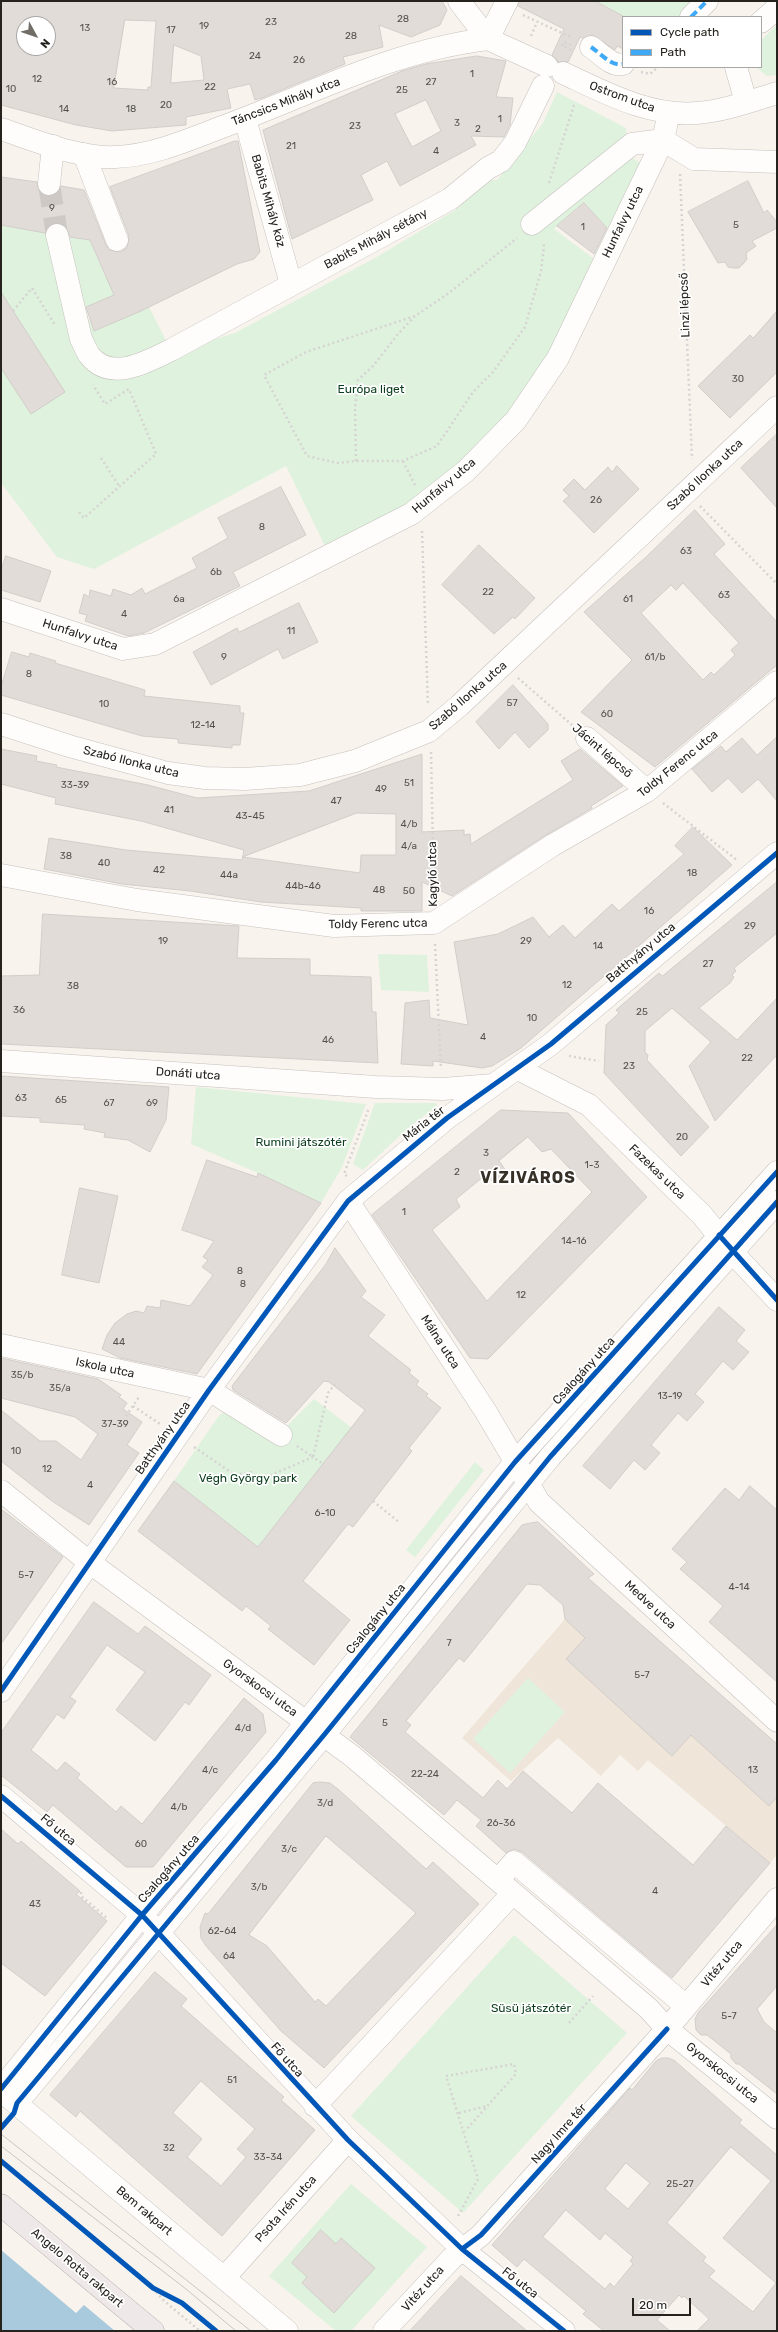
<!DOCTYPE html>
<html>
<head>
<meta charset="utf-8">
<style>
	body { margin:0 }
	#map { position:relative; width:778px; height:2332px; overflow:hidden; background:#f8f3ed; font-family:Rubik,sans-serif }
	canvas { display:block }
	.frame { position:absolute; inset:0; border:2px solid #26231e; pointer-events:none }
	.legend { position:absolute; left:622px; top:16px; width:140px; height:52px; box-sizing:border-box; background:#fff; border:1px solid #a8a7a5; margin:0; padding:5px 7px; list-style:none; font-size:12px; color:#26231e }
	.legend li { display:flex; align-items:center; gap:8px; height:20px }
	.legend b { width:20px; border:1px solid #a8a7a5 }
	.north { position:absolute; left:16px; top:16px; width:40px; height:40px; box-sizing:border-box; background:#fff; border:1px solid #a8a7a5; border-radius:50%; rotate:130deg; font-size:11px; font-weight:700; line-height:16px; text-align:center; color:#26231e }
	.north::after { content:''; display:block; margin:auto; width:14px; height:18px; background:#706c66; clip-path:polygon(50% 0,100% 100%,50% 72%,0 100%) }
	.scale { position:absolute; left:632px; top:2298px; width:59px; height:18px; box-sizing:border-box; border:2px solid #26231e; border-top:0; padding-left:5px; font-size:12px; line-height:14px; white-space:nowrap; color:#26231e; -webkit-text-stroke:3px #fff; paint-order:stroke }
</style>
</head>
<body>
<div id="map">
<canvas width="778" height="2332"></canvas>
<div class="frame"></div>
<ul class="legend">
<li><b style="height:5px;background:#0057b8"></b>Cycle path</li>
<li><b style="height:5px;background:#3fa9f5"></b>Path</li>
</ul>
<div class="north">N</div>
<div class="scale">20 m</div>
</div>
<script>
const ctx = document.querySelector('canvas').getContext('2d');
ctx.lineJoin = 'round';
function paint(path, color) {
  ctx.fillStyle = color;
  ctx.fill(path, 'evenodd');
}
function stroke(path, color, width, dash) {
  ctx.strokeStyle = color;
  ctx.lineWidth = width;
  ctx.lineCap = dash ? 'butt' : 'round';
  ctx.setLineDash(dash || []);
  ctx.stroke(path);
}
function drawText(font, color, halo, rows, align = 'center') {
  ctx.font = font + ' Rubik,sans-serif';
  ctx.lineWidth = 3.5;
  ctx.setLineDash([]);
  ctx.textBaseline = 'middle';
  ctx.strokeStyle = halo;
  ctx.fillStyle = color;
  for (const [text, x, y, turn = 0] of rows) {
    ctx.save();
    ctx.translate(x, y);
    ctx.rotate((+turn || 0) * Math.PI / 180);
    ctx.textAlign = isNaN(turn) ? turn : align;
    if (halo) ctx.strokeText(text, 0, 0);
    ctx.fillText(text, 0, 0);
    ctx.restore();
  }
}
const built = new Path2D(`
	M588,1578L777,1744V1855L770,1863L648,1760L638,1771L620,1755L601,1776L558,1738L511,1781L462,1738L565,1619L563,1605Z`);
const green = new Path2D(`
	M595,1H695L683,17H625Z
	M777,25V75L767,76L756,67H761V40Z
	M557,92L626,128L629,156L642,164L598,257L594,255L608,229L584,203L554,229L597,261L550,355L506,415L443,480L406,506L325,546L286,466L94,569L57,557L1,483V225L90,240L105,275L119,293L84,308L94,331L149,307L176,360L216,339L235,333L375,258L457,209L487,180H497L543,123Z
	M378,954L427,955L429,992L381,990Z
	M196,1087L366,1104L342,1167L321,1203L258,1173L191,1144Z
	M375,1103H436L437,1106L406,1130L363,1170L353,1164Z
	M314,1399L352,1428L258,1547L174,1481L218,1417L228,1409L285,1428Z
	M475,1462L484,1470L415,1557L406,1550Z
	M528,1678L565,1712L510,1773L473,1739Z
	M514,1935L627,2033L463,2213L351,2116Z
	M351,2184L427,2247L351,2331H336L269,2276Z`);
const water = new Path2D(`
	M1,2250L76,2313L84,2305L115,2331H1Z`);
const building = new Path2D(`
	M1,1H442L447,10L440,25L411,37L379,25L383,47L343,57L345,64L262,98L255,100L250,84L227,89L231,108L186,117V125L112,131L76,125L1,105ZM125,20L156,21L151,87H148V90L114,88ZM24,24H48V48H24ZM174,45L201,56L204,80L171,83Z
	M519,1H595L623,16V49L617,46L615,50L593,35L583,38L580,37L568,62H558L552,55L564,29L518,6Z
	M477,56L506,61L496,97L513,98L510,125L504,137L471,136L476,145L400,186L387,161L361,175L373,200L292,239L263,130L402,71L426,64ZM426,100L441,131L412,147L395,114Z
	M235,141H238L260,252L254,259L237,264L141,311L94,331L86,307L114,295L90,240L70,237L66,227L60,223L49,226L45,233L1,225V177L37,182L38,189L47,196L54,195L61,186L84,190L106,245L109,250L121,252L127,248L129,236L110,187Z
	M748,181L764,213L767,210L777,222V228L752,241L756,246L746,253L747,259L744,263L739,268H733L728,267L725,262L718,263L688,212Z
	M584,203L607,228L594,254L557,226Z
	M1,292L65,392L31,414L1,368Z
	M777,311V372L730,418L698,386L750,335L753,338Z
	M777,434V508L741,468Z
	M617,466L639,489L594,533L563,501L569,496L563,490L574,479L585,490L608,467L612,472Z
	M281,487L306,535L233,572L240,586L144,633L128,636L85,621L87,615L79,613L84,594L89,597L90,590L111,596L113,589L131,595L142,588L145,594L197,568L192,558L228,538L218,518Z
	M695,510L725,544L714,554L777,622V665L655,767L581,712L632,660L584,612L646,557ZM683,583L739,643L731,650L735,655L714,675L711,672L703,680L641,613L671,585L676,590Z
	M479,545L535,598L515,619L513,617L494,634L442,585Z
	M6,556L51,571L40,602L1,590V571Z
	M299,603L318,642L283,659L278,649L211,685L193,652L237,628L239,632Z
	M12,652L29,657L30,653L56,661L55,663L145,690L144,696L240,706V713H244L240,745H232V748L178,743V739L142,736L1,695V687Z
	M513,685L548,724V730L529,748L515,732L499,749L476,722Z
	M777,737V801L758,779L742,793L728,778L712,792L692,769L721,746L726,752L742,738L757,755Z
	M1,749L37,756L36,761L57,765L56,767L148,785L197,798L309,791L422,754V832L464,830V835L470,834L471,844L573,780L561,761L580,749L623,786L591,806L592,808L546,835L452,896L422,882V911H361V908L261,902L190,891L122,884L44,869L49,838L126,850L242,860L244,850L141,821L55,804L56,798L1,784ZM357,813L396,814V855H361L360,873L243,857Z
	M693,827L732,865L521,1048L492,1066L482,1068L433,1061V1066L401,1064L405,1003L429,1000L430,1018L468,1025L454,942L498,934L533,917L549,937L563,925L575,938L612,904L619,911L684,854L675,846Z
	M777,882V933L734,968L736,971L732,975L734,977L730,983L699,1008L737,1040L777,998V1055L715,1121L689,1066L711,1042L672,1008L645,1031V1052L648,1055L647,1060L709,1127L681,1156L604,1073L606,1025L619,1013L616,1010L659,973L662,976Z
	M43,914L239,926L237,958L310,959V975L371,977L372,1012H376L378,1063L1,1044V976L39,975Z
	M1,1076L169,1087L166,1120L150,1152L128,1140L104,1137L105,1133L84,1129L85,1125L40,1122V1118L1,1116Z
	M501,1110L568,1113L647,1197L488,1359L470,1358L372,1215ZM528,1137L542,1152L551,1149L592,1192L487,1301L432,1230L460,1207L456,1199L483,1177L499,1183L509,1175L499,1161Z
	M207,1160L257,1177L258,1173L321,1203L197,1374L120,1358L102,1349L107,1335L115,1323L127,1314L136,1311L144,1313L147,1306L160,1308L161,1300L190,1306L213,1275L202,1267L208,1260L203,1257L214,1241L182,1230Z
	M80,1188L118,1196L99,1283L62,1275Z
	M335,1248L366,1291L361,1297L385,1315L368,1336L411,1370L409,1373L419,1381L416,1385L428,1394L426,1396L441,1408L409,1448L412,1451L353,1527L348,1524L303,1581L350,1620L314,1665L268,1629L271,1626L246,1606L242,1611L138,1531L174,1481L258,1547L365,1410L329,1382L324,1381L286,1423L233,1390L232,1386L326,1264Z
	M719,1307L745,1330L736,1341L749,1352L733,1370L723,1361L695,1394L704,1402L687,1421L678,1413L651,1445L660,1453L645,1470L634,1460L610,1489L583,1466Z
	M1,1358L98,1379L121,1395L119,1397L127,1403L123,1409L142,1422L127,1445L139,1453L89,1525L52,1501L1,1461V1410L40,1441H56L81,1460L98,1434L75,1417L1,1398Z
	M750,1486L777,1510V1682L709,1622L723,1606L680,1569L687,1562L672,1549L725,1488L739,1500Z
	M1,1509L63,1557L1,1644Z
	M538,1522L594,1574L588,1578L777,1744V1797L769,1806L691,1735L672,1756L566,1659L585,1638L565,1619L563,1605L540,1585L527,1584L464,1662L459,1658L406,1721L411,1725L405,1732L483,1798L498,1780L507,1789L523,1771L572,1813L598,1783L693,1865L726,1826L770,1863L672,1978L522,1852L514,1849L506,1853L476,1826L481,1820L457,1800L444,1815L350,1737L522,1525Z
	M94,1602L138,1634L145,1626L211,1675L189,1705L185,1702L155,1741L116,1710L145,1672L107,1645L70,1697L76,1701L64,1719L57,1714L31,1750L57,1771L65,1762L80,1774L77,1778L116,1812L121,1806L142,1824L244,1698L263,1714L266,1732L153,1867H126L53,1805L47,1812L1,1775V1733Z
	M320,1782L330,1783L339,1790L426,1869L433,1862L479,1904L324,2068L281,2031L206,1946L201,1938L200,1927L205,1913L208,1914L313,1783ZM326,1836L416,1913L326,2006L318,1999L315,2002L267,1946L249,1935Z
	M1,1829L18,1844L21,1841L80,1891L76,1894L107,1921L45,1996L1,1963Z
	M777,1925V1986L757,2009L764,2022L777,2033V2094L739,2064H736L731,2058V2054L707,2035H701L696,2030L695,2019L698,2013Z
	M155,1972L187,1999L181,2006L284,2097L281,2100L315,2130L222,2236L80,2111L76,2117L50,2095ZM201,2081L255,2129L237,2149L246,2157L221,2186L187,2157L202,2139L173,2113Z
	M662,2058H669L675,2061L742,2120L739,2123L777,2155V2331H697L709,2319L684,2296L682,2298L679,2295L657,2320L670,2331H604L583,2314L586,2311L524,2259L517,2267L492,2245L630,2088L632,2090L656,2061ZM731,2147L771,2181L723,2238L776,2283L753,2312L709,2277L715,2271L703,2261L706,2257L667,2223ZM626,2163L650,2183L628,2209L605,2189ZM566,2210L600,2240L605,2233L633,2257L630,2261L633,2264L614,2287L610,2283L605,2289L543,2237Z
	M321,2230L336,2244L341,2238L375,2268L334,2313L302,2283L307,2277L292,2263Z
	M461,2276L527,2331H410Z`);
const minorTunnel = new Path2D(`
	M49,184L57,235`);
const path = new Path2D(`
	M523,15L573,38
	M531,36L537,22
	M571,50L562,46L564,42L571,45
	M641,72L650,74L658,67
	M680,174L692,459
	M549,183L575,102
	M13,311L32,288L55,325
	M415,316L306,352L264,375L307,456L337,463L356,461H403L437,446L473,392L493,372L525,327L541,271L544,246L542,242
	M101,458L119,486
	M356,461L355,408L358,380L373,366L398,334L415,316L449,293L517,238
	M403,461L415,485
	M700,506L777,584
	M79,512L84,518L156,454L129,389L105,404L93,385
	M422,531L428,706
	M518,678L572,725
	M431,752L434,899
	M663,803L737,860
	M435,944L441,1069
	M569,1056L599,1061
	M347,1176L344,1174L369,1108
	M133,1406L160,1424
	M126,1416L139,1397
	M297,1446L313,1457L328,1393L335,1384
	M194,1447L235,1475L243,1484C252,1484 301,1462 313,1457L323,1464
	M235,1475L251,1472L259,1478
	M373,1501L400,1523
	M81,1892V1896L108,1919
	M569,2023L593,1996
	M459,2113L487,2106
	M458,2216L478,2179L446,2076L514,2064L516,2074L465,2131
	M153,2288L162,2299L200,2331`);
const minor = new Path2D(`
	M459,1L488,39L547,66
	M691,17L707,1
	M761,22L777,8
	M488,39L507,1
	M591,47C600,53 612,67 623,64
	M736,67L746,102
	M563,73C604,92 649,117 697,113C724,111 751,101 777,93
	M245,119L291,284
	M1,129C34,140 80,159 115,157C152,156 188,140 222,127C309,95 394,50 488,39
	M663,140L694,159L777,162
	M84,154L117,240
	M49,184L53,146
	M532,224L632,144L663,140
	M57,235L81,339C84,344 86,351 90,356C111,382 147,362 171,350L450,199L488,168L501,161L515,143L543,86
	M1,609L123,649L155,644L411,514L466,471L516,420L558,358L663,140L669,113
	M1,724L69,746L168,773L205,778L245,779L300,775L355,761L429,731L460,705L777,407
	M587,738L647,791
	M1,875L137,900L334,926L434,923L553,845L647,791L777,682
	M1,1061L376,1087L443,1089L493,1085
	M518,1069L589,1105L702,1215L732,1252L777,1300
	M348,1201L486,1412L539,1502L777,1721
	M1,1345L209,1390L281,1435
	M1,1491L89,1562L352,1756L649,2009L667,2029L777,2118
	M1,1691L209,1390L348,1201L447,1118L551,1044L777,853
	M1,1796L142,1915L348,2140L462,2249L564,2331
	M498,1880L514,1862L686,2006
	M1,2089L142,1915L276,1760L515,1462L777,1172
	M5,2094L287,2331
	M17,2103L324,1735L550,1457L777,1202
	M315,2106L513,1893
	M224,2278L348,2140
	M384,2331L452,2258L481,2235L667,2029L777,1899`);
const major = new Path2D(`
	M1,2205L153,2331`);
const tram = new Path2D(`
	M1,2134L251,2331
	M1,2146L186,2289L236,2331`);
const quiet = new Path2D(`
	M691,17L707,1
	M591,47C600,53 612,67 623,64`);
const cycleway = new Path2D(`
	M719,1235L777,1300
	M1,1691L209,1390L348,1201L447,1118L551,1044L777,853
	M1,1796L142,1915L348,2140L462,2249L564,2331
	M1,2089L142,1915L276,1760L515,1462L777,1172
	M1,2128L14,2113L17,2103L324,1735L550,1457L777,1202
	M1,2161L153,2288L182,2303L216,2331
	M462,2249L481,2235L667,2029`);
const numberNames = [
	["28",403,19],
	["23",271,22],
	["19",204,26],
	["13",85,28],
	["17",171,30],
	["28",351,36],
	["24",255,56],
	["26",299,60],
	["1",472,74],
	["12",37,79],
	["16",112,82],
	["27",431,82],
	["22",210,87],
	["10",11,89],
	["25",402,90],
	["20",166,105],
	["14",64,109],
	["18",131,109],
	["1",500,119],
	["3",457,123],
	["23",355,126],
	["2",478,129],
	["21",291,146],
	["4",436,151],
	["9",52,208],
	["5",736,225],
	["1",583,227],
	["30",738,379],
	["26",596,500],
	["8",262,527],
	["63",686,551],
	["6b",216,572],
	["22",488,592],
	["63",724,595],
	["6a",179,599],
	["61",628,599],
	["4",124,614],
	["11",291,631],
	["9",224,657],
	["61/b",655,657],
	["8",29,674],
	["57",512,703],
	["10",104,704],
	["60",607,714],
	["12-14",203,725],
	["51",409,783],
	["33-39",75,785],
	["49",381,789],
	["47",336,801],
	["41",169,810],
	["43-45",250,816],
	["4/b",409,824],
	["4/a",409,846],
	["38",66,856],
	["40",104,863],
	["42",159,870],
	["18",692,873],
	["44a",229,875],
	["44b-46",303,886],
	["48",379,890],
	["50",409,891],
	["16",649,911],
	["29",750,926],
	["19",163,941],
	["29",526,941],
	["14",598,946],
	["27",708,964],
	["12",567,985],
	["38",73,986],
	["36",19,1010],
	["25",642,1012],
	["10",532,1018],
	["4",483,1037],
	["46",328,1040],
	["22",747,1058],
	["23",629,1066],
	["63",21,1098],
	["65",61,1100],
	["67",109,1103],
	["69",152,1103],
	["20",682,1137],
	["3",486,1153],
	["1-3",592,1165],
	["2",457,1172],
	["1",404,1212],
	["14-16",574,1241],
	["8",240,1271],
	["8",243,1284],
	["12",521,1295],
	["44",119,1342],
	["35/b",22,1375],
	["35/a",60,1388],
	["13-19",670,1396],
	["37-39",115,1424],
	["10",16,1451],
	["12",47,1469],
	["4",90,1485],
	["6-10",325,1513],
	["5-7",26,1575],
	["4-14",739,1587],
	["7",449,1643],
	["5-7",642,1675],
	["5",385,1723],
	["4/d",243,1728],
	["4/c",210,1770],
	["13",753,1770],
	["22-24",425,1774],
	["3/d",325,1803],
	["4/b",179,1807],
	["26-36",501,1823],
	["60",141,1844],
	["3/c",289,1849],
	["3/b",259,1887],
	["4",655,1891],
	["43",35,1904],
	["62-64",222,1931],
	["64",229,1956],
	["5-7",729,2016],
	["51",232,2080],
	["32",169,2148],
	["33-34",268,2157],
	["25-27",680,2184]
];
const streetNames = [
	["Ostrom utca",622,97,20],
	["Táncsics Mihály utca",286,102,-21],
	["Babits Mihály köz",268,201,74],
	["Hunfalvy utca",623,222,-64],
	["Babits Mihály sétány",376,239,-28],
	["Linzi lépcső",685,305,-92],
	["Szabó Ilonka utca",705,475,-43],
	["Hunfalvy utca",444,486,-40],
	["Hunfalvy utca",80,635,18],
	["Szabó Ilonka utca",468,696,-41],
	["Jácint lépcső",602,751,41],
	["Szabó Ilonka utca",131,762,14],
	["Toldy Ferenc utca",678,764,-39],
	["Kagyló utca",433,874,-91],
	["Toldy Ferenc utca",378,924,-1],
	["Batthyány utca",641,953,-40],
	["Donáti utca",188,1074,4],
	["Mária tér",424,1124,-38],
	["Fazekas utca",657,1172,44],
	["Málna utca",440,1342,57],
	["Iskola utca",105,1368,12],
	["Csalogány utca",584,1371,-48],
	["Batthyány utca",163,1438,-55],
	["Medve utca",650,1605,43],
	["Csalogány utca",376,1619,-51],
	["Gyorskocsi utca",260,1688,36],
	["Fő utca",58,1830,40],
	["Csalogány utca",169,1869,-49],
	["Vitéz utca",722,1964,-50],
	["Fő utca",287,2060,48],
	["Gyorskocsi utca",722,2073,39],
	["Nagy Imre tér",559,2134,-48],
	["Psota Irén utca",286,2209,-48],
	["Bem rakpart",144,2211,40],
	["Angelo Rotta rakpart",77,2268,40],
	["Fő utca",520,2283,38],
	["Vitéz utca",423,2289,-48]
];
const parkNames = [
	["Európa liget",371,390],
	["Rumini játszótér",301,1143],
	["Végh György park",248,1479],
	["Süsü játszótér",531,2009]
];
const districtNames = [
	["VÍZIVÁROS",528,1178]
];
paint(built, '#efe6d9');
paint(green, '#dff2de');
paint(water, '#a9cadc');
paint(building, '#e1dcd8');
stroke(building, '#d2cdc9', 1);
stroke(minorTunnel, '#cec9c4', 22, [22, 11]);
stroke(minor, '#c4c1bc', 23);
stroke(major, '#b7aaa9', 23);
stroke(path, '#d5d4d2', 2.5, [2, 3]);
stroke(minor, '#fefdfc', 22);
stroke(major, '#efe8e9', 22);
stroke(tram, '#c8c7c5', 1);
stroke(quiet, '#3fa9f5', 4, [8, 4]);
stroke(cycleway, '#0057b8', 5);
drawText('10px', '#55514c', null, numberNames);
drawText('12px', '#26231e', '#fff', streetNames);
drawText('12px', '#0b3d1d', '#fff', parkNames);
ctx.letterSpacing = '1px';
drawText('bold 16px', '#373027', '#fff', districtNames);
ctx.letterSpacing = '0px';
</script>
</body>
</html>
